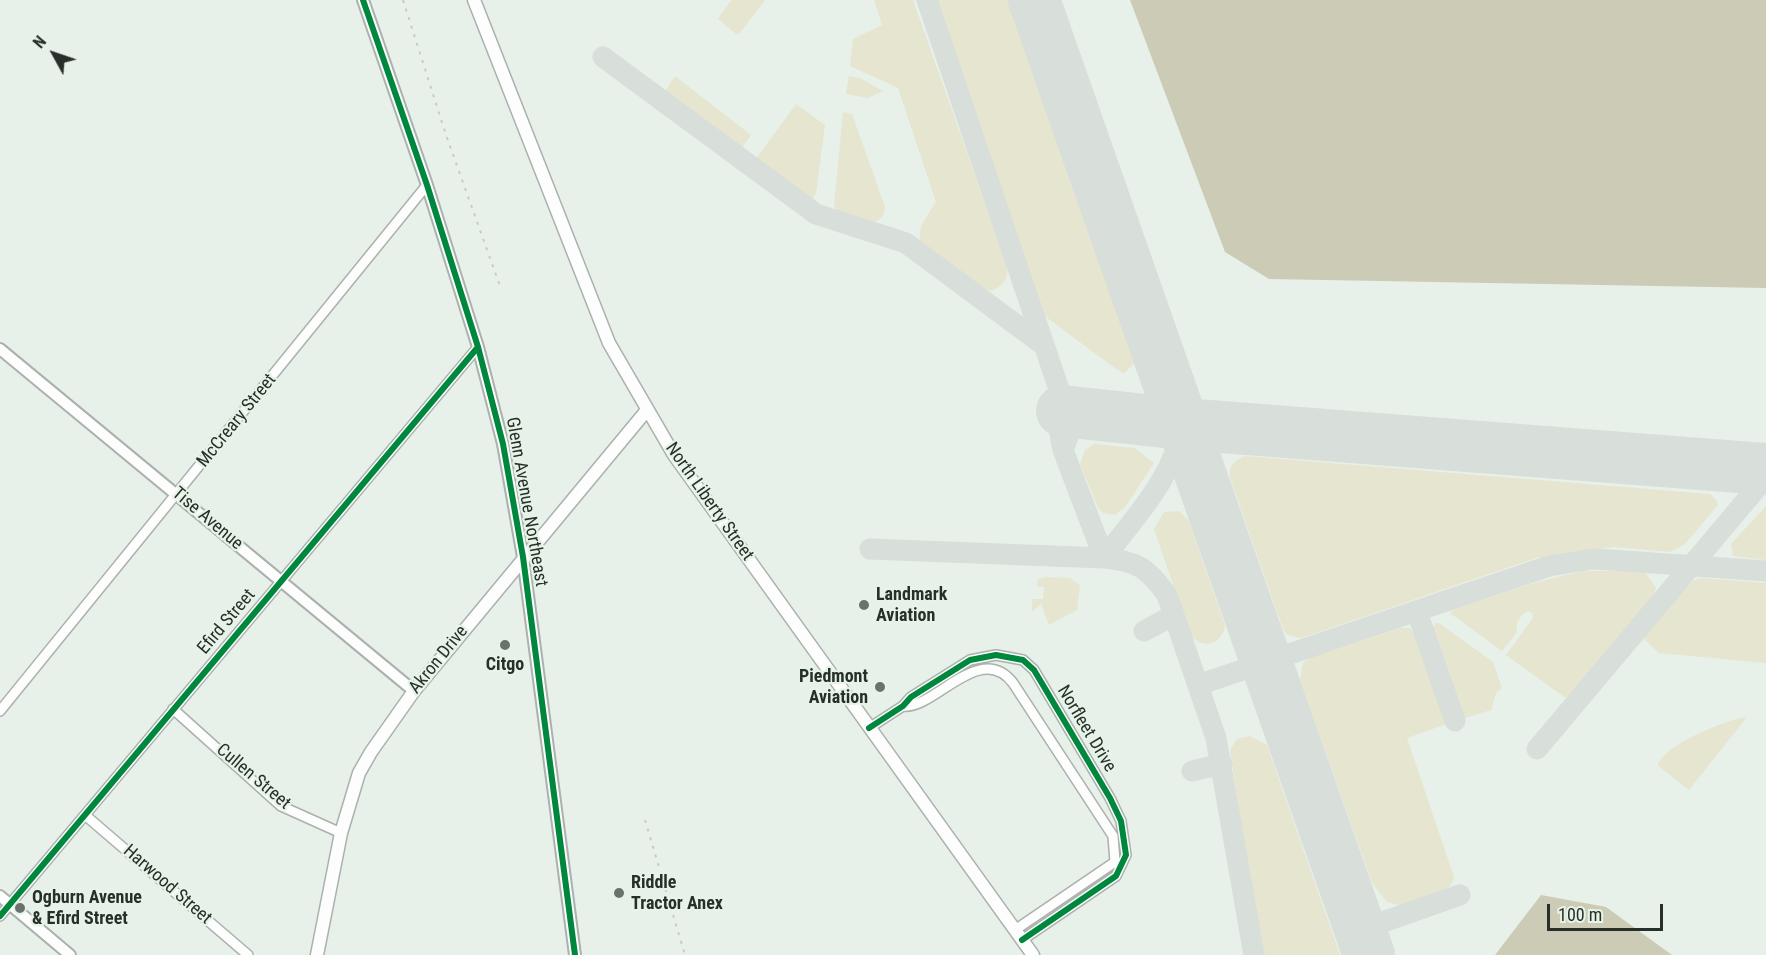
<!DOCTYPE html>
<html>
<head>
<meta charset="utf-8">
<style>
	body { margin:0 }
	#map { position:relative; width:1766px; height:955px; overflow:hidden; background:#e8f0ea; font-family:"Roboto Condensed",sans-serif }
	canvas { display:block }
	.north { position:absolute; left:24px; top:24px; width:60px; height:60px; -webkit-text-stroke:4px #e5f4e7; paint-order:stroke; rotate:310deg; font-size:16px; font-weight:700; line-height:24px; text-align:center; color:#282e29 }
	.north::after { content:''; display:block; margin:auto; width:21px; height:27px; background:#282e29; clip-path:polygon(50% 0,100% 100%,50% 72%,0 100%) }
	.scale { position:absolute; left:1547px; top:904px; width:116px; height:27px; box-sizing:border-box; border:3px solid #282e29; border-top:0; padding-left:8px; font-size:18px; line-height:21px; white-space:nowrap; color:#282e29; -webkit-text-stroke:4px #e5f4e7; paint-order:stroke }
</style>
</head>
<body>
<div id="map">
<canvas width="1766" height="955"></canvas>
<div class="north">N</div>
<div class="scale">100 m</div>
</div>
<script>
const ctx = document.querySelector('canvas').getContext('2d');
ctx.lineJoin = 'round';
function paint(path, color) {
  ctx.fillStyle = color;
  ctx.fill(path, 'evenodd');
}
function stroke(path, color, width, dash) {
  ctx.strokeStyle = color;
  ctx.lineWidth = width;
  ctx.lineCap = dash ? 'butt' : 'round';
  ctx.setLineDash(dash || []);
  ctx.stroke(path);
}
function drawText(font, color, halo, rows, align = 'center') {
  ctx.font = font + ' "Roboto Condensed",sans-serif';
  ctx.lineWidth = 4.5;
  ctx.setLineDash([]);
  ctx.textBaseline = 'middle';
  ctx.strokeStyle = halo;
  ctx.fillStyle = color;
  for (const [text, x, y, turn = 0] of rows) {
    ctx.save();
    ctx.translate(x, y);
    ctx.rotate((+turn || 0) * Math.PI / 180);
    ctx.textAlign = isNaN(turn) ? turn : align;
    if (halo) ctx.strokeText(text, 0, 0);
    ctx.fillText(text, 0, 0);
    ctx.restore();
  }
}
const green = new Path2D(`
	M731,0H765L740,33L736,34L718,19Z
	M874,0H913L1006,263C1010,278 1004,285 992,291L976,287L924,250C913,231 926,218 936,202L898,88L850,66L853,39L882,25Z
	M933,0H1008L1128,342L1134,364L1124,373L1116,369L1042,314Z
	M675,76L751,135L740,150L664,93Z
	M849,76L860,78L883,91L868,98L846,94Z
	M796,104L825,125L816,193L811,202L756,159Z
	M843,112L852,114L885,207L884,214C873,231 853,218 837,212L834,206Z
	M1094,444L1135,448L1154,463L1126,506L1115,515L1103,513L1098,508L1080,464L1085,450Z
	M1245,456L1710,494L1717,501L1718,505L1685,544L1670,552L1614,547L1536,558L1301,638L1287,635L1283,629L1230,478C1228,465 1234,461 1245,456Z
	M1766,506V560L1733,556L1731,544Z
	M1179,511L1189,521L1225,626C1221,646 1201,650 1190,634L1154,529L1164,512Z
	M1583,571H1635L1646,573L1656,588L1650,604L1570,697H1564L1506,655L1533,618L1532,613L1528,611C1520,616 1515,622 1517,632L1502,651L1450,613L1454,609L1537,582Z
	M1046,577L1070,578L1080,585L1077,610L1049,625L1041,604L1032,612V599H1043L1044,587H1037L1038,579Z
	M1701,578L1766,583V663L1659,653L1645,640L1644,630L1684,584Z
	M1436,623H1439L1493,662L1502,688L1496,693L1491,710L1465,718L1459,715L1432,636L1431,630Z
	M1401,628H1409L1417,635L1447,719L1444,725L1407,738L1454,877C1449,900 1406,912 1386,901L1372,883L1300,680L1303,663L1309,658Z
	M1747,717L1689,790L1658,766C1660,746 1728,719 1747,717Z
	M1250,736L1267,745L1340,955H1260L1230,750L1237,739Z`);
const forest = new Path2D(`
	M1130,0H1766V288L1269,279L1225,252Z
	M1541,895L1606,907L1672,955H1495Z`);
const taxiway = new Path2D(`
	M927,0L1062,398L1060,434L1063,450L1104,558C1137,561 1148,568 1167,595L1216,738L1254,955
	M603,57L816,214L906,243L1042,344
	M1063,450L1070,431L1101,415
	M1174,465C1194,437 1215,435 1247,428
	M870,549L1104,558C1136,516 1174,477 1183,424
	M1417,612L1455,721
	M1144,631L1174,615
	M1198,685L1549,566L1593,559L1611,560L1766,571
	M1537,749L1766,477
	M1192,771L1222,764
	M1360,930L1460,895
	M1357,955L1365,945`);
const runway = new Path2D(`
	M1034,0L1369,955
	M1062,411L1183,424L1766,469`);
const minor = new Path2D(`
	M903,706C934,710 980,640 1013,683L1113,836L1115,862L1015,930
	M173,709L281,806L341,833
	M0,711L427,185
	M869,728L903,706L911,697L970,660L996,655L1023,660L1034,670L1110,798L1121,821L1126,855L1116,876L1022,940
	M85,815L248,955
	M0,916L478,347`);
const tertiary = new Path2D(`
	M363,0L427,185L478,347L503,444L523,557L575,955
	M0,349L414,691
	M0,896L70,955`);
const secondary = new Path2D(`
	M474,0L609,343L674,455L1033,955
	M317,955L341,833L359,773L371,752L414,691L647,410`);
const rail = new Path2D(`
	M403,0L446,135L500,286
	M645,820L685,955`);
const cycleway = new Path2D(`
	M363,0L427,185L478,347L503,444L523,557L575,955
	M869,728L903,706L911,697L970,660L996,655L1023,660L1034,670L1110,798L1121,821L1126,855L1116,876L1022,940
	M0,916L478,347`);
const markers = [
	[864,605,6,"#6b726d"],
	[505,645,6,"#6b726d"],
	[880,687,6,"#6b726d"],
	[619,893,6,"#6b726d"],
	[20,908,6,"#6b726d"]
];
const streetNames = [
	["McCreary Street",237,421,-51],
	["Glenn Avenue Northeast",526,502,80],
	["North Liberty Street",709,502,55],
	["Tise Avenue",207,519,40],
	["Efird Street",227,622,-50],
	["Akron Drive",439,660,-51],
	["Norfleet Drive",1086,729,59],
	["Cullen Street",253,777,40],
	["Harwood Street",167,885,41]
];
const poiNames = [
	["Landmark",876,595],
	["Aviation",876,616],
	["Citgo",505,665,"center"],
	["Piedmont",868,677,"right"],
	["Aviation",868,698,"right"],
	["Riddle",631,883],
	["Tractor Anex",631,904],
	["Ogburn Avenue",32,898],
	["& Efird Street",32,919]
];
paint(green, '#e6e5cf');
paint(forest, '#ccccb6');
stroke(taxiway, '#d8ded9', 21);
stroke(runway, '#d8ded9', 52);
stroke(minor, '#abb1ac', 12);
stroke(tertiary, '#abb1ac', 14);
stroke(secondary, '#abb1ac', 15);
stroke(minor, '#fcfdfc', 9);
stroke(tertiary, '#fcfdfc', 10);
stroke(secondary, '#fcfdfc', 12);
stroke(rail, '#c8cbc8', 2, [3, 6]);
stroke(cycleway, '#00873e', 6);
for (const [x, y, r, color] of markers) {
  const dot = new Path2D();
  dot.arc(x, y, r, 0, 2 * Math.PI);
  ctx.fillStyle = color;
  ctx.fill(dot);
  stroke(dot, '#e5f4e7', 2);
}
drawText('18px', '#282e29', '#e5f4e7', streetNames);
drawText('bold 18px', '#282e29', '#e5f4e7', poiNames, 'left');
</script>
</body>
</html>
